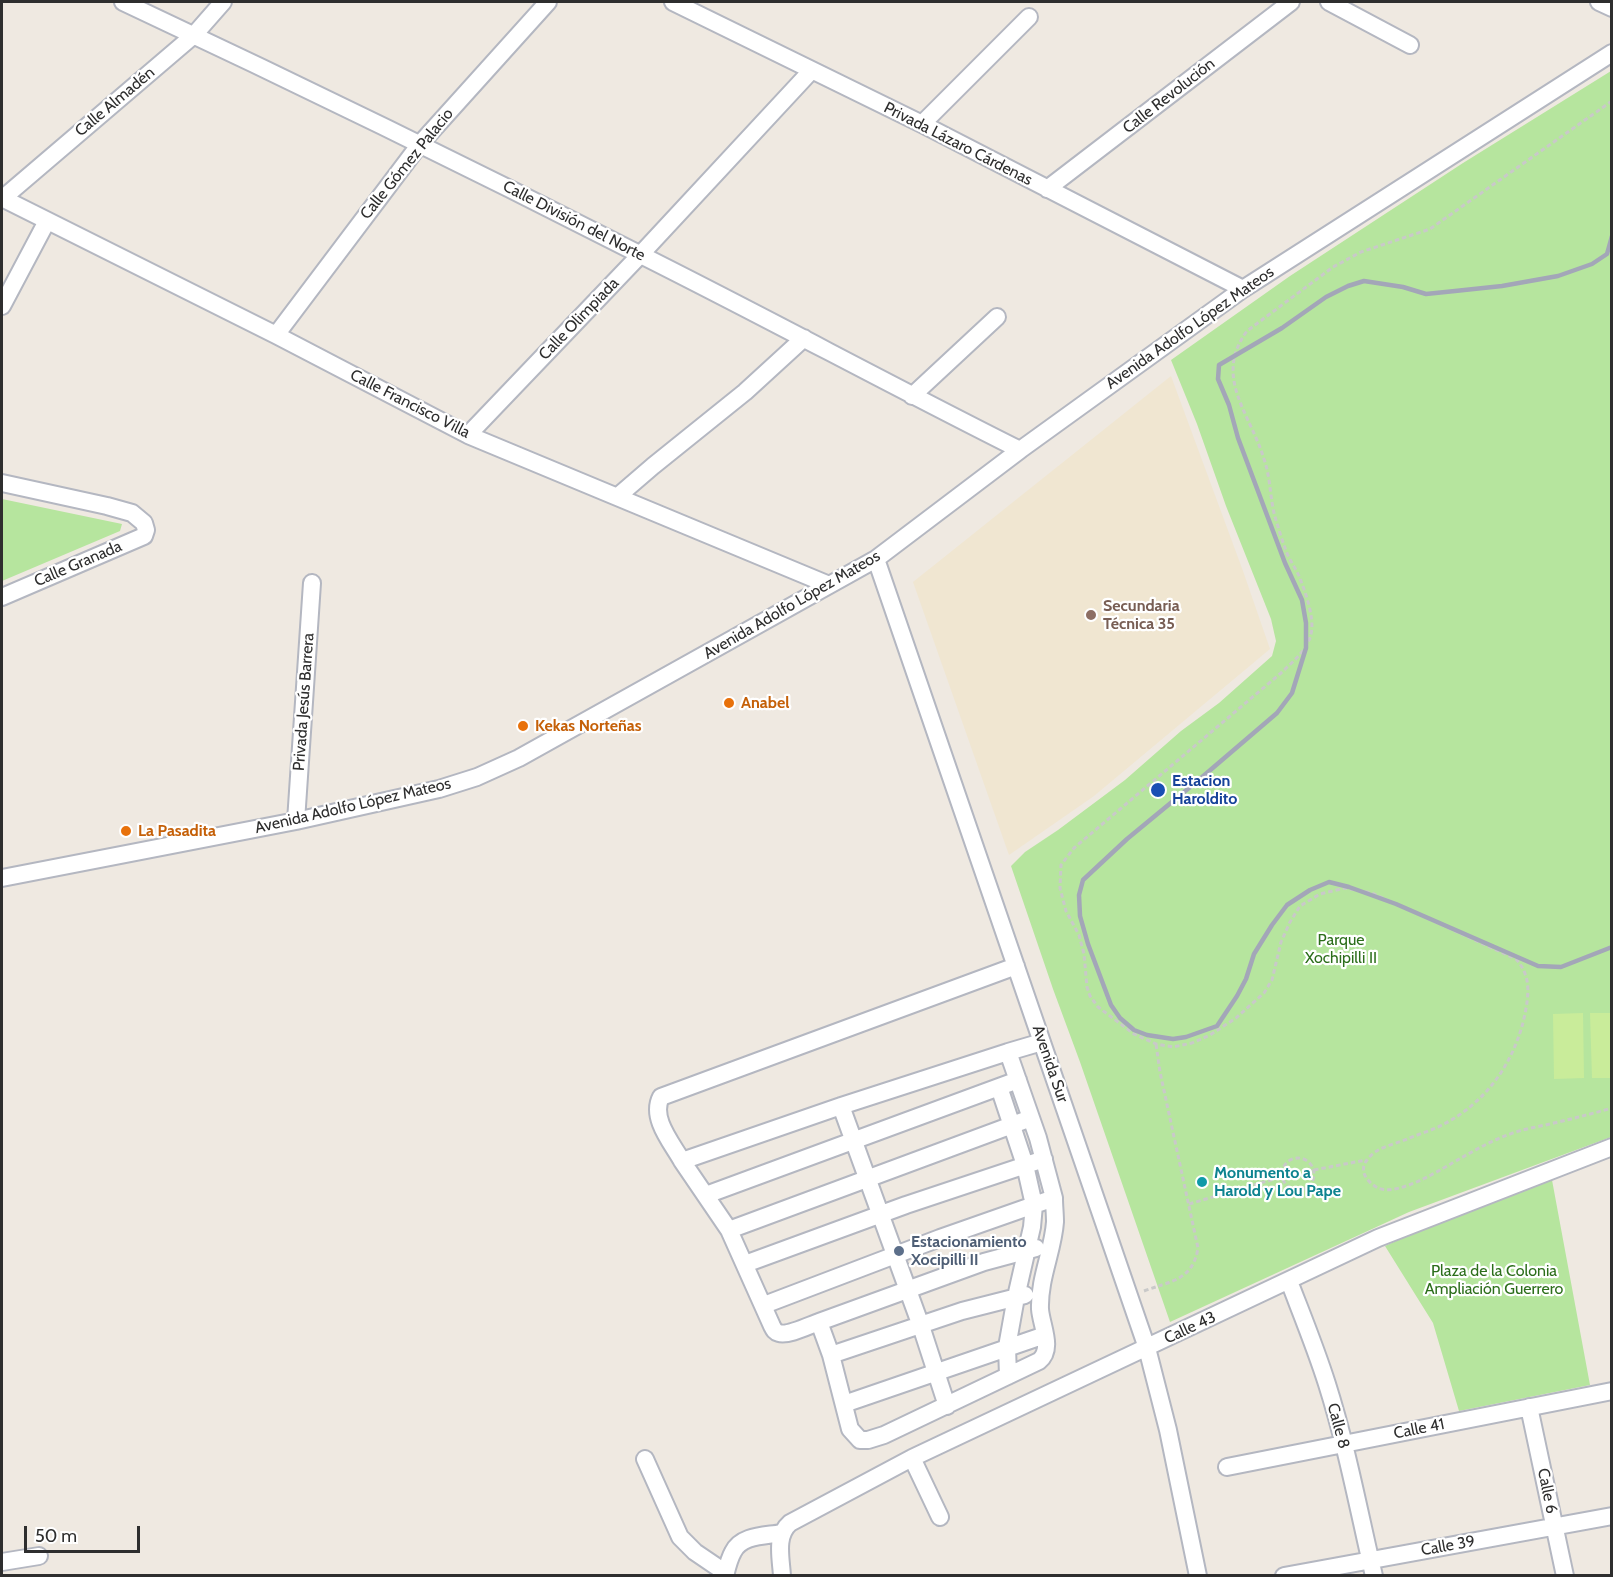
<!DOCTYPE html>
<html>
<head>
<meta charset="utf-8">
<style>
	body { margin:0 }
	#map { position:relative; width:1613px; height:1577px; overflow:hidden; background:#efe9e1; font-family:Cabin,sans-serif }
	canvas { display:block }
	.frame { position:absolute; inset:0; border:3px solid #2e2e2e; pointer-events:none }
	.scale { position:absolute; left:24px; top:1526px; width:116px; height:27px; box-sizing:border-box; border:3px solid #2e2e2e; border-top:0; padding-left:8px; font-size:18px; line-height:21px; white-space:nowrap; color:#2e2e2e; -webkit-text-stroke:4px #fff; paint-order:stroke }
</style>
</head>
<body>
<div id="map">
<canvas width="1613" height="1577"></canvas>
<div class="frame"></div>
<div class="scale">50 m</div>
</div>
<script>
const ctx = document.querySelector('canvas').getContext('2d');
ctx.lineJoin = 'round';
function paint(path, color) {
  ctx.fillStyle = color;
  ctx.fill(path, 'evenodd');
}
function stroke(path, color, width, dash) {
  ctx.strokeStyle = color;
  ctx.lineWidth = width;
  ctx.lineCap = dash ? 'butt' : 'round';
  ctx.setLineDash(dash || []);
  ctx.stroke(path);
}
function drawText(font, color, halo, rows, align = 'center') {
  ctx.font = font + ' Cabin,sans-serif';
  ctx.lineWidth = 4.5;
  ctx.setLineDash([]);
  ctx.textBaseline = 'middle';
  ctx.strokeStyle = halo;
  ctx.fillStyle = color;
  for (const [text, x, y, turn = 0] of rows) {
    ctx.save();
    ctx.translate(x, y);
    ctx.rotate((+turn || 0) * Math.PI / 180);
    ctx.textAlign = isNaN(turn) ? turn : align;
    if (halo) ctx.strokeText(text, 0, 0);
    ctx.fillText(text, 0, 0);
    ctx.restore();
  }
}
const education = new Path2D(`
	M1171,376L1243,571L1270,649L1094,796L1009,855L913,582Z`);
const green = new Path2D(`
	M1611,71V1137L1409,1212L1170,1322L1080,1062L1053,989L1011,866L1025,852L1058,830L1125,780L1181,731L1219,703L1272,656L1276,641L1271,619L1226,506L1197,424L1171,360L1290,276L1463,163Z
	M2,499L122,524L120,531L2,581Z
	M1552,1180L1590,1385L1459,1411L1433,1323L1385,1246L1459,1213Z`);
const pitch = new Path2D(`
	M1583,1013L1584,1078L1554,1079L1553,1014Z
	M1590,1013H1611V1078H1592Z`);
const path = new Path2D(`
	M1612,101L1430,229L1361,252L1333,267L1247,331C1213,377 1250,413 1264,459C1270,476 1270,495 1274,513C1277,524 1281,537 1285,548C1288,558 1295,567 1299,576C1305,591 1315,618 1311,634C1307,651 1293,661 1281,673L1074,848L1061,865L1060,888L1066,911L1079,935L1084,954L1087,987L1090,996L1098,1007L1134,1034L1156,1044L1173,1047L1192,1043L1210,1035L1236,1018L1264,993L1272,980L1281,942L1290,922L1300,906L1320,894L1345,888L1372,893L1516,959C1531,976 1529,993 1525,1014C1515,1061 1488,1101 1444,1124C1433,1130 1419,1134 1407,1139C1393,1145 1376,1147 1367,1160C1358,1171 1368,1183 1378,1188C1399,1197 1443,1168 1461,1158C1477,1149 1493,1140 1510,1134C1523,1129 1537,1127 1550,1124C1571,1119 1591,1114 1612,1108
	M1282 1174a16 16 0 1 1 32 0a16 16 0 1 1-32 0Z
	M1314,1170L1366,1160
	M1189,1204L1281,1177
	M1144,1291C1171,1281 1193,1280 1198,1248L1160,1072L1156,1044`);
const minor = new Path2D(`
	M123,2C296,83 468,167 639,254C767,318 892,386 1020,450
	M673,2L922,124L1243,289
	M1329,2L1410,45
	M1599,2L1612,8
	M922,124L1029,17
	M1047,189L1291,2
	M2,198L276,335L468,435L829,585
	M2,199L194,35L223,2
	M2,306L47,221
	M276,335L420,144L548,2
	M912,396L997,317
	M468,435L641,254L811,71
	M2,483L107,506L132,513L144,523L146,530L144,536L2,597
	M617,497L653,466L745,392L804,338
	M876,559L1147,1348L1168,1430L1198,1576
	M296,821L312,583
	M2,878L296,821L439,789L477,777L519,758L876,559L1020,450L1243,289L1612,53
	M1008,1052L1042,1042
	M999,1087L1025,1165L1034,1205L1032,1227L1016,1297L1007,1347L1008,1376
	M841,1106L921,1326L947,1406
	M682,1161C672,1143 650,1118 661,1097L1016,966
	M706,1195L1018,1080
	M729,1230L1031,1118
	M745,1264L906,1205L1044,1159
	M1289,1281C1302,1315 1316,1349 1327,1384C1347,1447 1359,1512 1374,1576
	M764,1305L940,1238L1054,1198L1038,1138L1008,1052L841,1106L682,1161L729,1230L772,1326C774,1330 775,1332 779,1333C788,1336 810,1325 819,1322L831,1355L850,1429L860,1440H868L884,1435L1039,1361C1054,1349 1041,1325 1040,1309C1039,1278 1053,1251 1055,1222C1055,1214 1054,1206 1054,1198
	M819,1322L984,1262L1036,1248
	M831,1355L962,1311L1025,1295
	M844,1404L1045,1335
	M1529,1407L1565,1576
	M912,1458L940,1517
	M645,1459L680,1537L695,1552L726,1573
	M1227,1467L1612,1391
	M2,1562L39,1556
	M725,1576C727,1568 729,1559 733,1552C741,1535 765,1536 781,1533
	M782,1576C781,1558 775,1536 790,1523L912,1458L1378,1238L1612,1147
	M1284,1576L1612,1516`);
const rail = new Path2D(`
	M1612,236L1607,254L1592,264L1558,276L1502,286L1455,291L1426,294L1403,287L1364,281L1348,286L1326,297L1282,328L1219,365L1218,379L1229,405L1238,438L1285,563L1302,600L1306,623V648L1292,693L1277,713L1201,778L1127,839L1083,880L1079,895L1080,916L1088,944L1111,1005L1120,1018L1134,1030L1147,1035L1173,1039L1186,1037L1217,1026L1237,996L1246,979L1254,954L1272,925L1287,905L1310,890L1329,882L1349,887L1396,904L1538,966L1561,967L1612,947`);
const markers = [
	[1091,615,6,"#8d6e63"],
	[729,703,6,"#e8710a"],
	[523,726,6,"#e8710a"],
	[1158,790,8,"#1a4fb4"],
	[126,831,6,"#e8710a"],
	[1202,1182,6,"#0f9aa8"],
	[899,1251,6,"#5c6f8a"]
];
const streetNames = [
	["Calle Revolución",1169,96,-38],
	["Calle Almadén",115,102,-40],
	["Privada Lázaro Cárdenas",958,144,27],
	["Calle Gómez Palacio",407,164,-51],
	["Calle División del Norte",574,221,27],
	["Calle Olimpiada",579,319,-46],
	["Avenida Adolfo López Mateos",1190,328,-35],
	["Calle Francisco Villa",410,404,27],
	["Calle Granada",78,564,-23],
	["Avenida Adolfo López Mateos",792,605,-30],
	["Privada Jesús Barrera",304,702,-86],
	["Avenida Adolfo López Mateos",353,806,-13],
	["Avenida Sur",1050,1064,71],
	["Calle 43",1190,1328,-25],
	["Calle 8",1338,1426,75],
	["Calle 41",1419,1429,-11],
	["Calle 6",1547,1491,78],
	["Calle 39",1448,1546,-10]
];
const educationNames = [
	["Secundaria",1103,606],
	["Técnica 35",1103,624]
];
const foodNames = [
	["Anabel",741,703],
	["Kekas Norteñas",535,726],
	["La Pasadita",138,831]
];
const transitNames = [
	["Estacion",1172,781],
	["Haroldito",1172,799]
];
const parkNames = [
	["Parque",1341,940],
	["Xochipilli II",1341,958],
	["Plaza de la Colonia",1494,1271],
	["Ampliación Guerrero",1494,1289]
];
const cultureNames = [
	["Monumento a",1214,1173],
	["Harold y Lou Pape",1214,1191]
];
const serviceNames = [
	["Estacionamiento",911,1242],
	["Xocipilli II",911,1260]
];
paint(education, '#f0e6d1');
paint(green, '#b6e59e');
paint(pitch, '#c9ec9a');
stroke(minor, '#b4b7c1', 20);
stroke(path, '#c9c9c9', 3, [4.5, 3]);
stroke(minor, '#fff', 16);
stroke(rail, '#a3a6b8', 4.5);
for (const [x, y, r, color] of markers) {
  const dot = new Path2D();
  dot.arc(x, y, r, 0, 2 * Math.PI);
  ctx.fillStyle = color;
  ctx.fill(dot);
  stroke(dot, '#fff', 2);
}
drawText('16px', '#2e2e2e', '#fff', streetNames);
drawText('bold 16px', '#785e54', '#fff', educationNames, 'left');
drawText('bold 16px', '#c56008', '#fff', foodNames, 'left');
drawText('bold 16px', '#164399', '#fff', transitNames, 'left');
drawText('16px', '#2c6e1b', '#fff', parkNames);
drawText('bold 16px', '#0d838f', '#fff', cultureNames, 'left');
drawText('bold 16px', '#4e5e75', '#fff', serviceNames, 'left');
</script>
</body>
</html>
